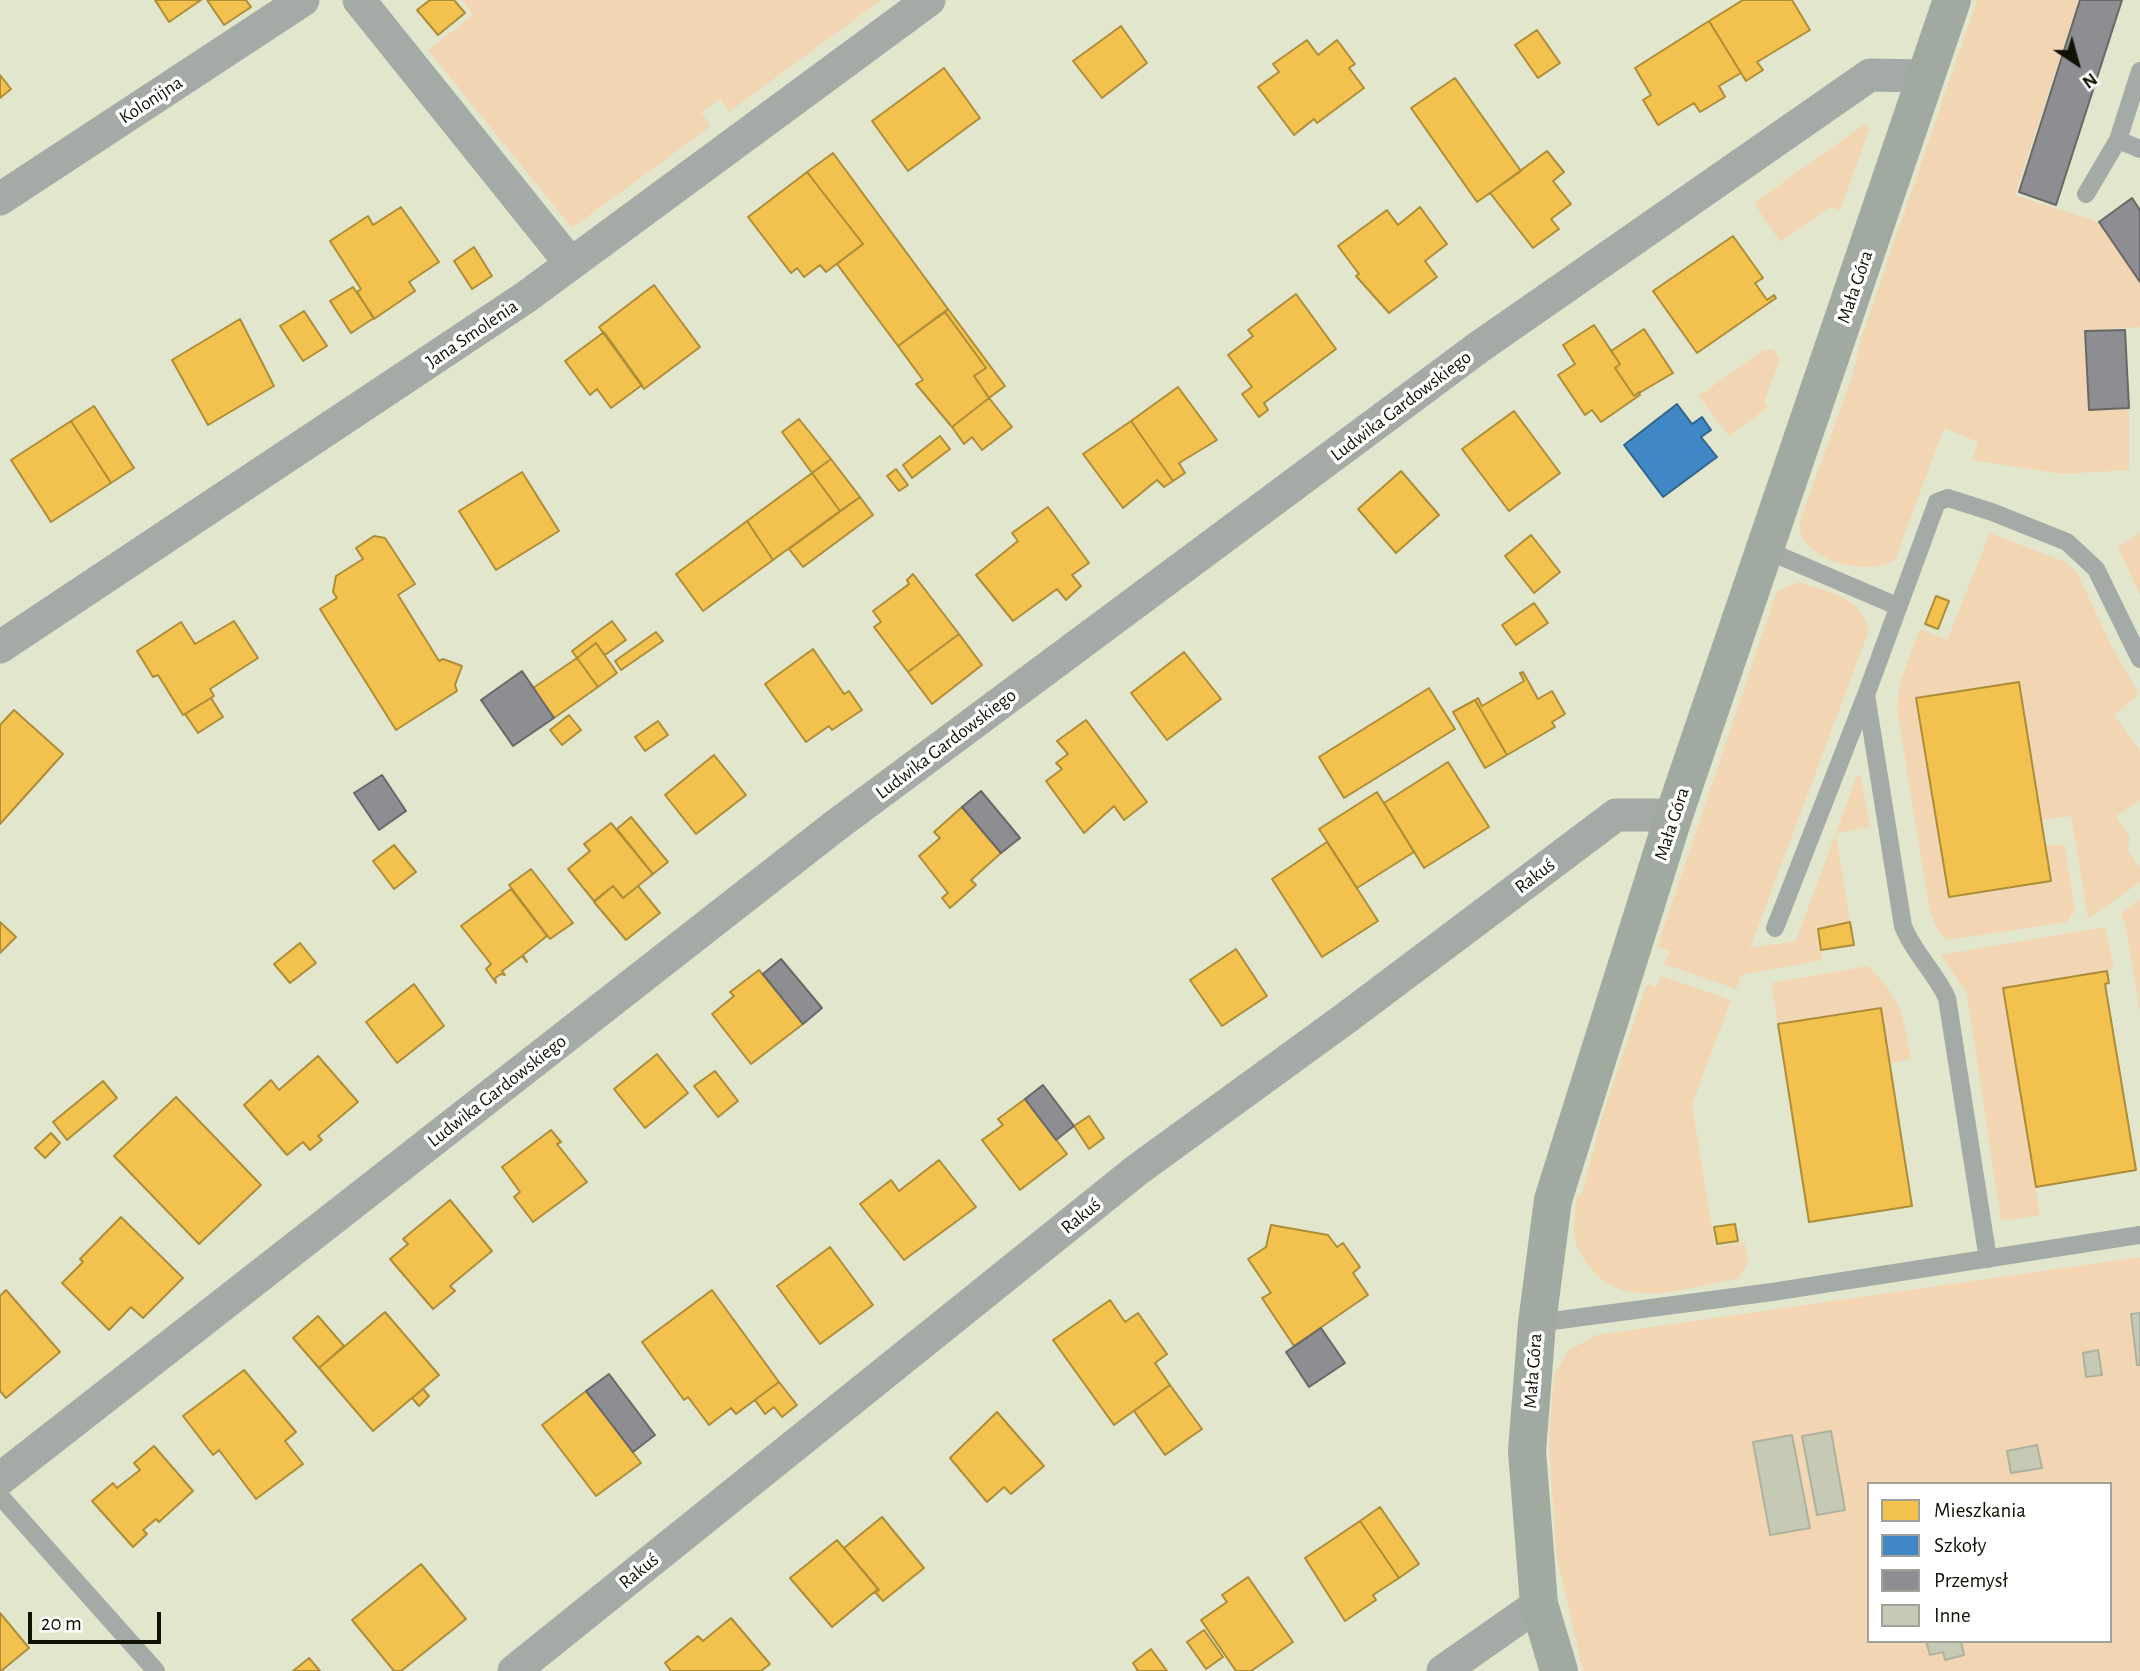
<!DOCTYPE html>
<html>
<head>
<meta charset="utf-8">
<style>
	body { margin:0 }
	#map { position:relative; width:2140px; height:1671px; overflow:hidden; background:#e1e6cc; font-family:"Alegreya Sans",sans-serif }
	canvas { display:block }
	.legend { position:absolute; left:1867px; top:1482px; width:245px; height:161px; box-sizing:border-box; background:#fff; border:2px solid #9fa19a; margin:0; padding:9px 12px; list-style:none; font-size:21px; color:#101303 }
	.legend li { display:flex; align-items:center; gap:14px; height:35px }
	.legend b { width:35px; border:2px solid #9fa19a }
	.north { position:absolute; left:2042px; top:28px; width:70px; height:70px; -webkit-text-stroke:5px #fff; paint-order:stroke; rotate:144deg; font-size:19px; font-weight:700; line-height:28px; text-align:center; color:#101303 }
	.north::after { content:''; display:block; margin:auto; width:24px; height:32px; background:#101303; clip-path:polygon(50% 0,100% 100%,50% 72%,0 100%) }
	.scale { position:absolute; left:28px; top:1612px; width:133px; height:32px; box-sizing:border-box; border:4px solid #101303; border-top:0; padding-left:9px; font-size:21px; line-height:24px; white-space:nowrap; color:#101303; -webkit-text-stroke:5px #fff; paint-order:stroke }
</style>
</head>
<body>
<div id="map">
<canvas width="2140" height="1671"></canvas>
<ul class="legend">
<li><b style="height:19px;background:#f2c14e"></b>Mieszkania</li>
<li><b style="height:19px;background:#3f88c5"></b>Szkoły</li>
<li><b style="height:19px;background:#8d8d92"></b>Przemysł</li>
<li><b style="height:19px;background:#c6cab5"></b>Inne</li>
</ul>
<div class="north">N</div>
<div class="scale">20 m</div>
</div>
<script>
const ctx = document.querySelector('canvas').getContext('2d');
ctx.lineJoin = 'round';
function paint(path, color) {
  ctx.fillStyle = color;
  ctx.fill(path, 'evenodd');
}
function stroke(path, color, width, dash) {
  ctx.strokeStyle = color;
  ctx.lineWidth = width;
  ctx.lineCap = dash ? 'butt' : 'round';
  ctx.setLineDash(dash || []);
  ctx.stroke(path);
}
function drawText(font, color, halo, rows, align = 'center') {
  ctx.font = font + ' "Alegreya Sans",sans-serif';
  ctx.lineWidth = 7;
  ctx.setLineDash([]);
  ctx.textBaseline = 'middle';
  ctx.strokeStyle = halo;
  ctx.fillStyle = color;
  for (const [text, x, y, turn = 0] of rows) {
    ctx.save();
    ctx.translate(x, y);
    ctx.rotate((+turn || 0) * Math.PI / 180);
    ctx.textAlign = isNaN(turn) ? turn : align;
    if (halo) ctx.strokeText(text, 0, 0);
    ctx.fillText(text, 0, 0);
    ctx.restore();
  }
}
const green = new Path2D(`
	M462,0H881L729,112L720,99L701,112L711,126L572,228L428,50L473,15Z
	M1977,0H2079L2015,195L2098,222L2140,283V327L2084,331L2089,411L2129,409V470L2062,474L1972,460L1978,442L1944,428L1895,560C1870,575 1814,565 1801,534C1799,530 1801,523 1801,518L1853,374L1861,339Z
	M1865,124L1870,128L1840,210L1830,207L1780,242L1754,203Z
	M1773,349L1780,359L1764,402L1768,407L1729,436L1699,396L1763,350Z
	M2140,532V595L2118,547Z
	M1990,533L2065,562L2077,573L2111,645L2139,694L2114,715L2140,751V800L2116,816L2130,838L2127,850L2140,868V882L2088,919L2071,816L2042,820L2020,682L1916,698L1949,897L2051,881L2045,845H2065L2075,911L2067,922L1948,940L1940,934L1930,913L1897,709L1900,682L1920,629L1947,640Z
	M1799,582C1829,593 1861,596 1869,630L1750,948L1796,941L1857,775L1861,777L1870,827L1836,833L1850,922L1818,929L1822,960L1741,975L1736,989L1664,964L1670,951L1657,947L1777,591Z
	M2140,899V1011L2125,923L2121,913Z
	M2105,927L2114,969L2003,989L2040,1215L2001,1221L1967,994L1941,955Z
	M1868,966C1902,999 1903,1014 1911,1059L1890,1063L1880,1008L1778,1024L1771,983Z
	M1661,976L1731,1000L1692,1104L1715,1247L1745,1242L1748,1263L1737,1279C1689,1286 1631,1311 1594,1272C1585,1263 1575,1247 1574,1234C1573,1222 1576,1208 1577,1196H1581L1604,1110L1647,984L1656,987Z
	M2140,1257V1671H1583L1556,1553L1549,1441L1554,1375L1568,1351L1596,1335ZM1869,1484H2110V1641H1869Z`);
const homes = new Path2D(`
	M155,0H201L169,22Z
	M207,0H246L251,7L224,25Z
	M430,0H454L465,13L438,35L417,10Z
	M1743,0H1792L1810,30L1757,62L1763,70L1746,81L1709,21Z
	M1709,21L1741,73L1719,86L1725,97L1700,112L1694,103L1658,125L1643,100L1651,95L1635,68Z
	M1121,26L1147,63L1102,98L1073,61Z
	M1537,30L1560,63L1538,78L1515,45Z
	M1307,40L1318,55L1337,40L1355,64L1349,68L1364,88L1317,123L1314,119L1294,135L1258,87L1279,72L1273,64Z
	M944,68L980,118L908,171L872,121Z
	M0,75L11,89L0,98Z
	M1455,78L1521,171L1477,202L1411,108Z
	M1547,151L1564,172L1553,181L1571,204L1551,219L1559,229L1533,248L1490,193Z
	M833,153L948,309L898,346L837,264L863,244L807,172Z
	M807,172L863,244L826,272L820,265L804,277L797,268L791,273L748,217Z
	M401,207L439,262L409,282L415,291L374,319L357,292L361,289L330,241L368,216L373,225Z
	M1420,207L1447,244L1425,261L1437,277L1389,313L1356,276L1359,274L1338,246L1387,210L1398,225Z
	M1733,236L1763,278L1755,283L1767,300L1774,295L1776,298L1697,353L1653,291Z
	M474,247L492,276L472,289L454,261Z
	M654,285L700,347L644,389L599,327Z
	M353,287L374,318L351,333L330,301Z
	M1296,294L1336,349L1264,403L1268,410L1259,417L1242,394L1252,387L1228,355L1253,336L1248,330Z
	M948,309L1005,386L989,398L974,376L986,368L945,312Z
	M304,311L327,346L303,361L280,326Z
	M945,312L986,368L974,376L989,398L952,427L916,384L923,380L898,346Z
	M240,319L274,386L208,425L172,360Z
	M1594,325L1620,364L1615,368L1634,396L1639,392L1640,395L1601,422L1592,410L1585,415L1558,375L1575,364L1563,345Z
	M1644,329L1673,373L1634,396L1615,368L1620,364L1611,351Z
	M604,332L642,385L611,408L597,389L590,395L565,361Z
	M1178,387L1217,440L1179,463L1185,473L1173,481L1131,421Z
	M989,398L1012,427L982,450L972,437L964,444L952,427Z
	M94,406L134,468L111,483L71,421Z
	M1514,411L1560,473L1509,511L1462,449Z
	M799,419L831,459L812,473L782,432Z
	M71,421L111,483L51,522L11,460Z
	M1131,421L1173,481L1164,487L1157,480L1123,508L1083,454Z
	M940,436L950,449L912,478L903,465Z
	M831,459L860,497L840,511L812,473Z
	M896,469L908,485L899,491L887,476Z
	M1401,471L1439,515L1396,553L1358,509Z
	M522,472L559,531L496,570L459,511Z
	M812,473L840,511L773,560L747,521Z
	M860,497L873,515L803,567L789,549Z
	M1048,507L1089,563L1072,575L1081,586L1066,600L1057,589L1013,621L976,575L1018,541L1012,533Z
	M747,521L773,560L703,611L676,574Z
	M1531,535L1560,572L1534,593L1505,556Z
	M374,536L385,538L415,584L398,595L439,661L443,659L462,666L455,685L457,691L396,730L320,609L337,598L333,592L336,576L363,559L356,548Z
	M913,574L959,634L908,672L874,627L881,622L873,611L909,584L907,580Z
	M1936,596L1949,601L1938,629L1925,624Z
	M1534,603L1548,623L1516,645L1502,625Z
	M234,621L258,658L210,689L214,696L183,715L158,675L153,677L137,651L181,622L195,644Z
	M612,621L626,640L605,655L596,643L577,658L572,651Z
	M656,632L663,641L621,670L615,661Z
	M959,634L982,665L932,704L908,672Z
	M596,643L617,673L598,687L577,658Z
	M813,649L844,694L849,691L862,710L832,730L829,726L806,742L765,684Z
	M1184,652L1221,699L1167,740L1131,693Z
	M577,658L598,687L554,718L533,688Z
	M1523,672L1538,699L1552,691L1565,714L1552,722L1555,727L1507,755L1475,700L1478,698L1482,706L1524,681L1520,673Z
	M2019,682L2051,881L1949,897L1916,698Z
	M1429,688L1455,729L1344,798L1319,757Z
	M211,698L223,717L198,733L185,714Z
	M1475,700L1507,755L1485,768L1453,712Z
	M14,710L63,754L0,824V725Z
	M569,715L581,730L562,745L550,730Z
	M1086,720L1147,802L1124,820L1114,806L1084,833L1046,781L1062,769L1056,763L1068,754L1057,741Z
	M658,721L668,735L645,751L635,737Z
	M714,755L746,795L696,834L665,795Z
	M1448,762L1489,827L1424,868L1384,803Z
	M1377,792L1414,852L1357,888L1319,829Z
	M962,807L1001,853L971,880L976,885L950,908L942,898L948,893L919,856L940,838L934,832Z
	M631,817L668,862L653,874L617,829Z
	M611,823L653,874L623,898L613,886L594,901L568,869L590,851L584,844Z
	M1327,842L1378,921L1322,957L1272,879Z
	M394,845L416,872L394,889L373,861Z
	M531,869L573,923L550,939L509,885Z
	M613,886L623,898L638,886L660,913L626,940L594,902Z
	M511,889L547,936L523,955L527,962L522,956L502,971L505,975L501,974L495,978L496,983L486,969L491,964L461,926Z
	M0,922L16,937L0,953Z
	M1850,922L1854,945L1821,950L1818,929Z
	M300,943L316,963L290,983L274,964Z
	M1236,949L1267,996L1222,1026L1190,980Z
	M759,970L803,1024L751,1064L712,1014L734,996L730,992Z
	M2107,971L2109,983L2105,984L2136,1170L2036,1187L2003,988Z
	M414,984L444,1026L397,1063L366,1022Z
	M1881,1008L1912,1206L1809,1222L1778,1024Z
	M657,1054L688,1093L645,1128L614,1089Z
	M318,1056L358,1102L318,1136L322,1140L310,1150L303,1142L287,1155L244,1105L271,1080L279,1090Z
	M715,1071L738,1101L718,1117L694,1086Z
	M103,1081L117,1098L67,1140L53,1122Z
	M176,1097L261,1185L199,1244L114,1156Z
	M1025,1099L1067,1154L1020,1190L982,1140L1003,1125L998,1119Z
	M1089,1116L1104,1138L1089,1149L1074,1126Z
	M551,1130L561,1142L557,1144L587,1182L533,1222L514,1197L520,1192L502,1167Z
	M51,1133L60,1143L45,1158L35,1148Z
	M939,1160L976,1207L904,1260L860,1204L891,1180L899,1191Z
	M450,1200L492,1251L450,1286L455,1291L433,1309L390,1259L408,1244L403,1239Z
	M121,1217L183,1278L143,1318L131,1307L109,1330L62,1283L83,1262L80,1259Z
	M1735,1224L1738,1241L1717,1244L1714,1227Z
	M1271,1225L1328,1235L1337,1247L1343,1243L1360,1267L1353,1273L1368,1295L1294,1346L1262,1298L1271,1293L1248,1259L1266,1247Z
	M830,1247L873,1305L820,1344L777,1286Z
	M6,1290L60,1352L6,1398L0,1391V1296Z
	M712,1290L779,1382L736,1414L731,1408L709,1425L688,1397L684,1400L642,1342Z
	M1110,1300L1125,1322L1138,1313L1167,1354L1155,1363L1170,1385L1114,1425L1053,1340Z
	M385,1312L439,1375L373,1431L319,1368Z
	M318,1316L344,1346L319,1368L293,1338Z
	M244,1370L296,1432L285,1441L303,1464L256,1499L219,1450L213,1455L183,1416Z
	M779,1382L797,1405L782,1417L774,1407L765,1414L755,1400Z
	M1170,1385L1202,1429L1165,1455L1134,1411Z
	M423,1389L429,1396L419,1406L412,1398Z
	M586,1391L641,1463L596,1496L542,1425Z
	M997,1412L1044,1466L1011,1494L1004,1487L987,1502L950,1458Z
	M154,1446L193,1491L159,1522L156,1519L143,1530L147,1534L133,1547L92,1501L113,1483L117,1488L140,1470L134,1463Z
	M1380,1507L1419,1564L1399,1578L1360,1521Z
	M882,1517L924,1568L883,1601L875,1592L879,1590L844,1548Z
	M1360,1521L1399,1578L1373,1595L1376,1600L1345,1621L1305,1558Z
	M837,1540L878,1589L832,1627L790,1578Z
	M421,1564L466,1619L401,1671H394L352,1620Z
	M1248,1577L1293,1642L1251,1671H1236L1201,1620L1227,1602L1222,1595Z
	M0,1613L29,1648L1,1671H0Z
	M731,1618L770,1664L761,1671H671L665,1663L698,1636L703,1641Z
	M1204,1630L1223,1657L1206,1669L1187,1642Z
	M1151,1649L1167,1671H1138L1133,1663Z
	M309,1658L320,1671H293Z`);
const schools = new Path2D(`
	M1677,404L1692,424L1702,417L1711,430L1701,437L1717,457L1663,497L1624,445Z`);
const industry = new Path2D(`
	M2080,0H2122L2056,205L2019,192Z
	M2132,198L2140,210V282L2099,222Z
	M2125,330L2129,408L2089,410L2085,331Z
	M522,671L554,718L513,746L481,700Z
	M382,775L406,811L379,830L354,793Z
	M981,791L1020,838L1001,853L962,807Z
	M781,959L822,1008L803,1024L763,974Z
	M1043,1085L1074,1126L1056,1140L1025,1099Z
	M1321,1328L1345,1363L1309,1387L1286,1352Z
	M609,1374L655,1435L633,1452L586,1391Z`);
const building = new Path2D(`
	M2140,1313V1365H2137L2131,1314Z
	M2098,1350L2102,1375L2086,1377L2083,1353Z
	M1831,1431L1845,1510L1817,1515L1802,1436Z
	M1792,1435L1810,1528L1770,1535L1753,1442Z
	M2037,1445L2042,1468L2011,1473L2007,1451Z
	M1926,1641H1961L1964,1655L1945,1660L1943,1652L1930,1655Z`);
const lane = new Path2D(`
	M2118,140L2140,149
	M2086,194L2118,140L2140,71
	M1766,550L1897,606
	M1775,928L1866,695
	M1988,1259L1947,998C1935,972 1913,952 1903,926L1866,695L1937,502L1948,498L1992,512L2067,542L2096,569L2140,659
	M1537,1323L1772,1292L2140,1235
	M0,1496L156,1671`);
const street = new Path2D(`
	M359,0L571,264
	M0,199L303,0
	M0,647L526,297L929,0
	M0,1479L835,826L1479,347L1870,75L1927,76
	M514,1671L1137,1170L1346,1018L1616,815H1674
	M1443,1671L1539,1604`);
const secondary = new Path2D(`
	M1559,1671L1539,1604L1527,1451L1537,1323L1553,1200L1674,815L1952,0`);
const streetNames = [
	["Kolonijna",151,100,-33],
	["Mała Góra",1855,287,-71],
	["Jana Smolenia",472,334,-34],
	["Ludwika Gardowskiego",1401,406,-37],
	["Ludwika Gardowskiego",946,744,-37],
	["Mała Góra",1672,824,-72],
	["Rakuś",1535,876,-37],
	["Ludwika Gardowskiego",497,1091,-38],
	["Rakuś",1081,1216,-39],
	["Mała Góra",1533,1371,-86],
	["Rakuś",639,1571,-39]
];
paint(green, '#f2d6b4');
paint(homes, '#f2c14e');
stroke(homes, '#ae8d38', 2);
paint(schools, '#3f88c5');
stroke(schools, '#31658b', 2);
paint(industry, '#8d8d92');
stroke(industry, '#686867', 2);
paint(building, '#c6cab5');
stroke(building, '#adb19d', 2);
stroke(lane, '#a4aba6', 18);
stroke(street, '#a4aba6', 33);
stroke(secondary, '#a0aaa1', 38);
drawText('19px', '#101303', '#fff', streetNames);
</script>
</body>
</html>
